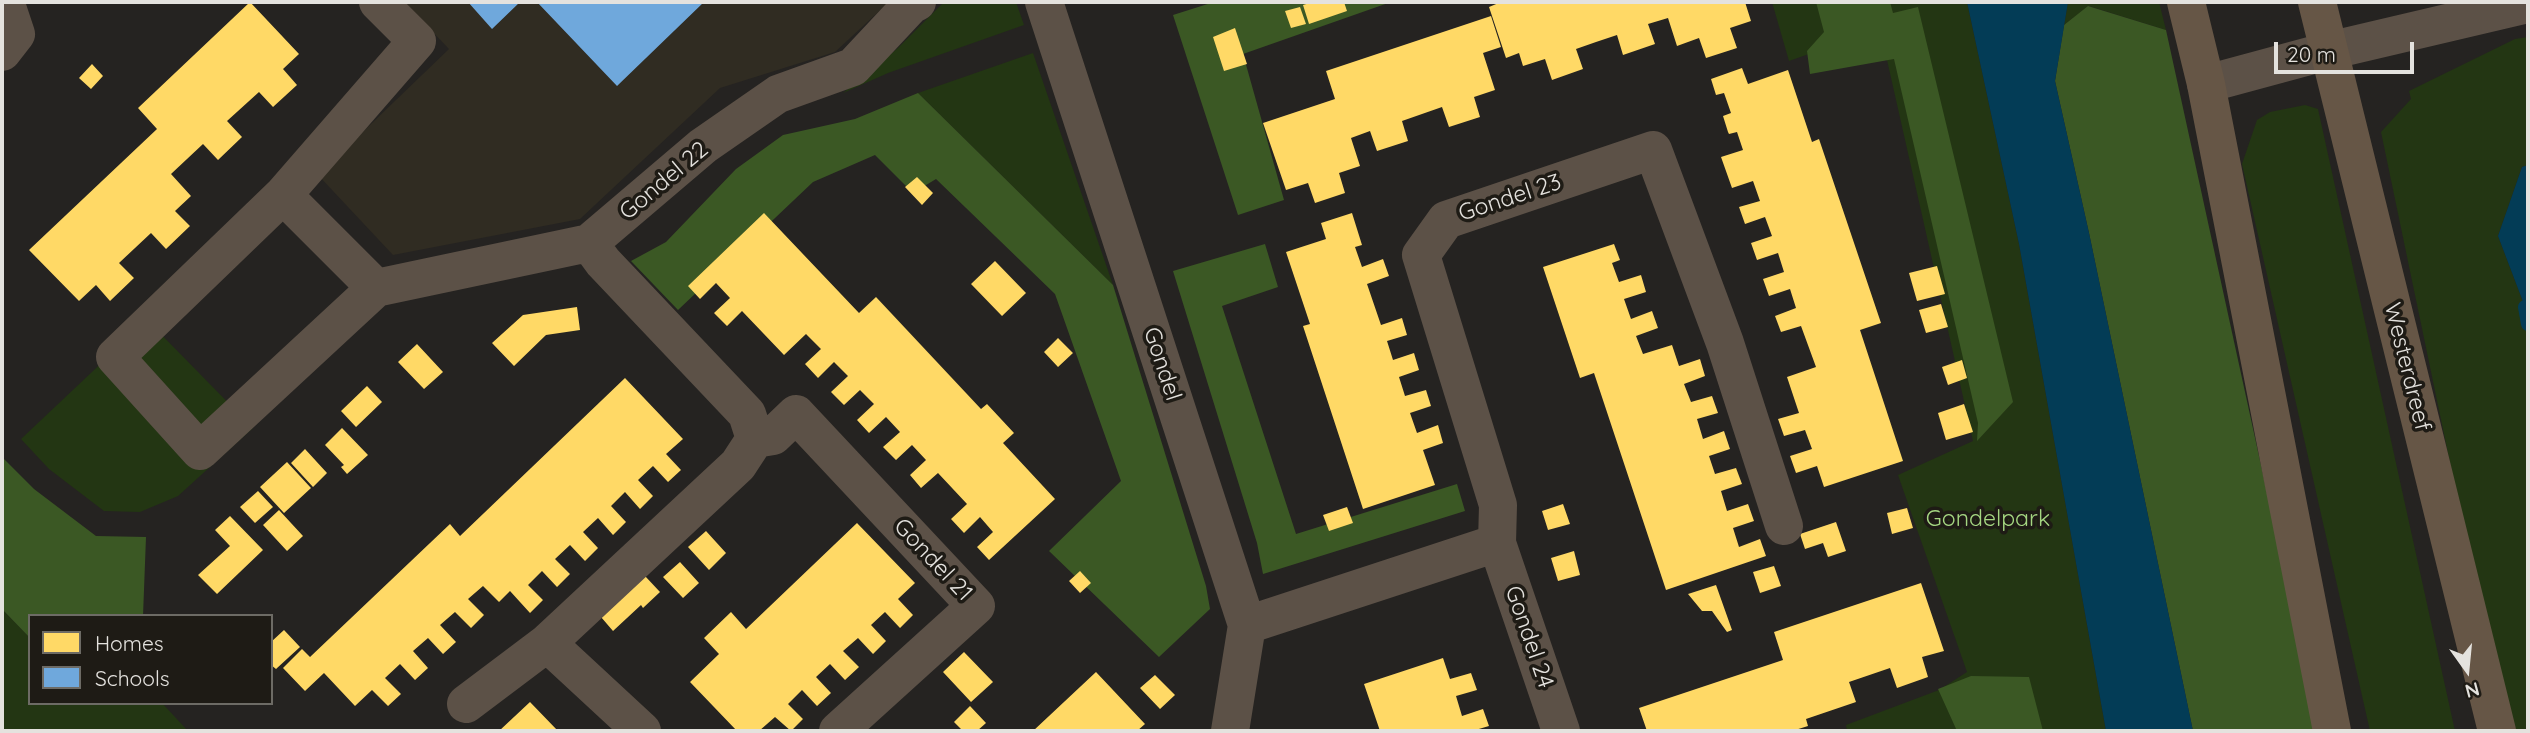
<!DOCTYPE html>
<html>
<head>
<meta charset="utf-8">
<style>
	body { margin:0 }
	#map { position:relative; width:2530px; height:733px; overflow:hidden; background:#252321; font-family:Quicksand,sans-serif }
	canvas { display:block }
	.frame { position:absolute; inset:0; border:4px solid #e4e2de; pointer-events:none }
	.legend { position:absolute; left:28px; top:614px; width:245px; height:91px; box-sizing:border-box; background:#1e1b15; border:2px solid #6d6b65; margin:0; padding:9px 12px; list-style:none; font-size:21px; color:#e4e2de }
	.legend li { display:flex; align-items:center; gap:14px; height:35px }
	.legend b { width:35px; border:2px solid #6d6b65 }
	.north { position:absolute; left:2432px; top:635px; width:70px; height:70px; -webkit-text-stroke:5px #1e1b15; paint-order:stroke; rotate:165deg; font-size:19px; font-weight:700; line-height:28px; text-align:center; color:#e4e2de }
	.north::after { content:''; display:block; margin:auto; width:24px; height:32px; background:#e4e2de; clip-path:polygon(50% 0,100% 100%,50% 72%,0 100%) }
	.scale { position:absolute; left:2274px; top:42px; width:140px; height:32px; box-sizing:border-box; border:4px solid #e4e2de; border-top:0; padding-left:9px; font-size:21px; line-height:24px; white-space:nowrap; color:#e4e2de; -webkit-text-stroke:5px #1e1b15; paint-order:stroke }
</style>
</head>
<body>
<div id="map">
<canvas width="2530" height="733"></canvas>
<div class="frame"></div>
<ul class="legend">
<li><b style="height:19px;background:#ffd966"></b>Homes</li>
<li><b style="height:19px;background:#6fa8dc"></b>Schools</li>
</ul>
<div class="north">N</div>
<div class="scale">20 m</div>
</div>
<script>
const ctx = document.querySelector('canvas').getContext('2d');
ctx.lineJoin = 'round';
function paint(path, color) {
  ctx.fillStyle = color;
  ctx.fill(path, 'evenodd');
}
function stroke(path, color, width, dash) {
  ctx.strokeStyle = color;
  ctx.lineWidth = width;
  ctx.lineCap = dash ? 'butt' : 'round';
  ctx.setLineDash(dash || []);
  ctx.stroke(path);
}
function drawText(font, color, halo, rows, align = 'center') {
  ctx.font = font + ' Quicksand,sans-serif';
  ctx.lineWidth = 7;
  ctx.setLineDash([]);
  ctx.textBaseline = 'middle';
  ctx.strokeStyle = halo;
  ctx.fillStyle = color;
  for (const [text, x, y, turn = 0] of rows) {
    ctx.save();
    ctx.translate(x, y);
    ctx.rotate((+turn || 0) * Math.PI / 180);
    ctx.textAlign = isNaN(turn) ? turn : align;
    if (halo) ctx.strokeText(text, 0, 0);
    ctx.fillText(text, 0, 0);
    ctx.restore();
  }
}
const built = new Path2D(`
	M404,2H889L835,52L720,88L580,219L393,255L318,175L449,49Z`);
const green = new Path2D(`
	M944,2H1016L1024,25L888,73L843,93L898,48Z
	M1772,2H1967L2019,244L2106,731H1847L1846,725L1939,690L1967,672L1898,475L1973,441L1880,29L1789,61Z
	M2068,2H2159L2166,30L2089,6L2064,25Z
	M2528,37V165L2522,167L2498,236L2525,307L2528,324V731H2506L2381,132L2411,99L2409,91L2515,39Z
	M1033,53L1113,285L918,93Z
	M2305,105L2318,109L2455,731H2370L2242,164L2257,120L2270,112Z
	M147,320L253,428L178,496L140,512L104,511L49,469L21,439Z
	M2,609L30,638V703H162L188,731H2Z`);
const forest = new Path2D(`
	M1214,2H1391L1243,54L1284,200L1238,215L1173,15Z
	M1816,2H1890L1893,13L1918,7L2013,402L1977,441L1978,423L1894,59L1810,74L1807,51L1824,32Z
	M2088,6L2166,30L2319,731H2193L2089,233L2055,81L2064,25Z
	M918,93L1113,285L1206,586L1210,609L1159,657L1049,551L1121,481L1055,294L936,179L913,193L875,155L813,182L678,310L631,261L666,242L736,169L783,135L855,119Z
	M1265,244L1278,287L1222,306L1296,534L1457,484L1465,511L1263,574L1257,543L1173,271Z
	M2,457L34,489L96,536L146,537L143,616H30V638L2,609Z
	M1971,676L2029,677L2043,731H1957L1938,689Z`);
const water = new Path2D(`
	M1967,2H2068L2055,81L2089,233L2193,731H2106L2019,244Z
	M2528,165V305L2525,307L2498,236L2522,167Z`);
const homes = new Path2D(`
	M250,2L299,54L283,69L297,85L273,107L259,92L227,121L242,137L218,160L203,144L171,174L191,196L175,211L190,226L166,249L151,233L119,263L134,278L110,301L96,285L79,301L29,250L157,129L138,108Z
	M1313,2H1344L1347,11L1309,24L1303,5Z
	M1501,2H1745L1751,21L1730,28L1737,48L1706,58L1699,38L1677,46L1668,18L1648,24L1655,44L1623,55L1617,35L1596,42L1576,49L1583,69L1552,80L1545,59L1523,66L1519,53L1506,58L1489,7Z
	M1300,7L1306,24L1291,28L1285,11Z
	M1491,16L1501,47L1483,53L1495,90L1474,97L1480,117L1449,127L1442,107L1402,121L1408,141L1377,151L1370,131L1351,138L1360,166L1339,173L1345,193L1315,203L1308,183L1286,190L1263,123L1335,99L1326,71Z
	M1235,28L1247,64L1224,71L1213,37Z
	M92,64L103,76L91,89L79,78Z
	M1742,68L1748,84L1788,70L1812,142L1819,139L1881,323L1860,330L1903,461L1824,487L1817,466L1796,473L1790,456L1812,449L1805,430L1784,436L1778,419L1799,413L1787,377L1816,367L1801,326L1781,332L1775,316L1796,308L1790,289L1769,296L1763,279L1784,272L1778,253L1757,260L1751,243L1772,236L1765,217L1745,224L1739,207L1760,201L1753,181L1732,188L1721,157L1743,150L1737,132L1729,134L1728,132L1723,116L1731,113L1724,93L1716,95L1711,79Z
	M917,177L933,193L922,205L905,187Z
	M764,213L859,313L876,297L981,409L987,404L1014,433L1003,443L1055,499L989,560L977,547L993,532L980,517L964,533L951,519L967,504L938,473L921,488L910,475L926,460L912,445L896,460L883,447L900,432L886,417L869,433L857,420L874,404L860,390L844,405L831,392L848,376L834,362L818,378L805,364L821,349L806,334L784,355L742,311L727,326L714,313L730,298L716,283L700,299L688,286Z
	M1352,213L1362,245L1355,247L1362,267L1383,259L1389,276L1367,284L1381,325L1402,318L1407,335L1387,341L1393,360L1414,353L1419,370L1399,377L1405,396L1426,390L1431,406L1410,413L1417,433L1438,425L1443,443L1423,450L1435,485L1363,509L1303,326L1310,324L1286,252L1326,239L1321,223Z
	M1614,244L1620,260L1612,263L1619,282L1641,275L1646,292L1624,299L1631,319L1652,311L1658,328L1636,336L1643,354L1672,345L1679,366L1700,359L1705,376L1684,384L1691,402L1712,396L1718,413L1697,419L1703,439L1724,431L1730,449L1709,456L1715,474L1736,468L1742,484L1721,491L1727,511L1748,504L1754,521L1733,528L1739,547L1760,539L1766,556L1666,590L1594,373L1580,378L1543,267Z
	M995,261L1026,293L1002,316L971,284Z
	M1937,266L1945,294L1917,301L1909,273Z
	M1941,304L1948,327L1926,333L1919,310Z
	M577,307L580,330L546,335L514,366L492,343L523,315Z
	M1058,338L1073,353L1058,367L1044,352Z
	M417,344L443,372L424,389L398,362Z
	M1962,360L1967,378L1948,385L1942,367Z
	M625,378L683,439L666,454L681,470L668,482L653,466L638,480L653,496L640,509L625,492L611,506L626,522L613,535L598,518L583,532L598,548L585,561L570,545L555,559L570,574L557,587L542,571L528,585L543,600L530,613L510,591L499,602L483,586L468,599L484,615L471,628L455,612L440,625L456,642L443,654L428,638L413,651L428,668L415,680L400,664L385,678L401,694L388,706L372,690L355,706L324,673L305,691L283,668L302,649L310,657L450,524L460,536Z
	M367,386L382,402L356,427L341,411Z
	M1964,404L1973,432L1946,440L1938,413Z
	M342,428L368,455L347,474L341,467L344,465L325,445Z
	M305,449L327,473L313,487L291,463Z
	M287,462L311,488L284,513L260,487Z
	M258,491L273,507L255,523L240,507Z
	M1563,504L1570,524L1548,530L1542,511Z
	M1347,507L1353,523L1329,531L1323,515Z
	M1907,508L1913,528L1892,534L1887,513Z
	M279,510L303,536L287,551L263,525Z
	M230,516L263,550L217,594L198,575L230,546L215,530Z
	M1836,522L1846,551L1828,557L1823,543L1805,549L1800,534Z
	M857,523L915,583L898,599L913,615L900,628L885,612L871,625L886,641L873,654L858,638L843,651L859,667L845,680L830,664L816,677L831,693L817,706L802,690L788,704L803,719L791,731L775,717L759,731H737L690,682L719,654L704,638L731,612L746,629Z
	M706,531L726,553L709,570L688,547Z
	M1574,551L1580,575L1558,581L1551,558Z
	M680,562L699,583L683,598L663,577Z
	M1774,566L1781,586L1760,593L1753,572Z
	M1080,571L1091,583L1080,593L1069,581Z
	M645,576L660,592L643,608L641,605L613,631L601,617Z
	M1921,583L1944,651L1922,657L1928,677L1897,688L1890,668L1849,682L1856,702L1806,719L1808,726L1792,731H1647L1639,708L1783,660L1774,632Z
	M1716,585L1732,630L1727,632L1712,611H1702L1688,594Z
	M284,630L300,647L276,669L271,665V642Z
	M964,652L993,682L971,702L943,672Z
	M1443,658L1450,679L1471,673L1477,690L1456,696L1462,716L1483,709L1489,726L1472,731H1380L1364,684Z
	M1096,672L1145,724L1137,731H1033Z
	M1155,675L1175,695L1160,709L1140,688Z
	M530,702L558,731H499Z
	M970,706L986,723L977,731H963L954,722Z`);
const schools = new Path2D(`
	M468,2H520L492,29Z
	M537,2H704L617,86Z`);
const stream = new Path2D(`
	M2525,307L2528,324`);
const minor = new Path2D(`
	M1044,2L1247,625L1230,731
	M2,3L8,10L16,34L2,52
	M2206,84L2328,51L2528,4
	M283,195L417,41L378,2
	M589,243L603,262L747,414L755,439L738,465L547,643L642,731
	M376,288L283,195L115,357L200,451L376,288L589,243L703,146L778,94L853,67L911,5L917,2
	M755,439L773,436L796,414L976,606L838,731
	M1497,543L1561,731
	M1247,625L1497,543L1498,505L1421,255L1446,220L1653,150L1725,343L1784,526
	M466,704L547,643`);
const major = new Path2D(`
	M2186,2L2206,84L2332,731
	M2317,2L2497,731`);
const streetNames = [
	["Gondel 22",664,181,-40],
	["Gondel 23",1510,198,-18],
	["Gondel",1162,364,72],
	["Westerdreef",2407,367,76],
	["Gondel 21",933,560,47],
	["Gondel 24",1529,637,71]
];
const parkNames = [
	["Gondelpark",1988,519]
];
paint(built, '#302c22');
paint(green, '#233613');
paint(forest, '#3b5824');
paint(water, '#033c56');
paint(homes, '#ffd966');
paint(schools, '#6fa8dc');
stroke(stream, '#033c56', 14);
stroke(minor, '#5c5147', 38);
stroke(major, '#665646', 38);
drawText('23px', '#e4e2de', '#1e1b15', streetNames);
drawText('23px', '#a5d782', '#1e1b15', parkNames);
</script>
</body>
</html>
